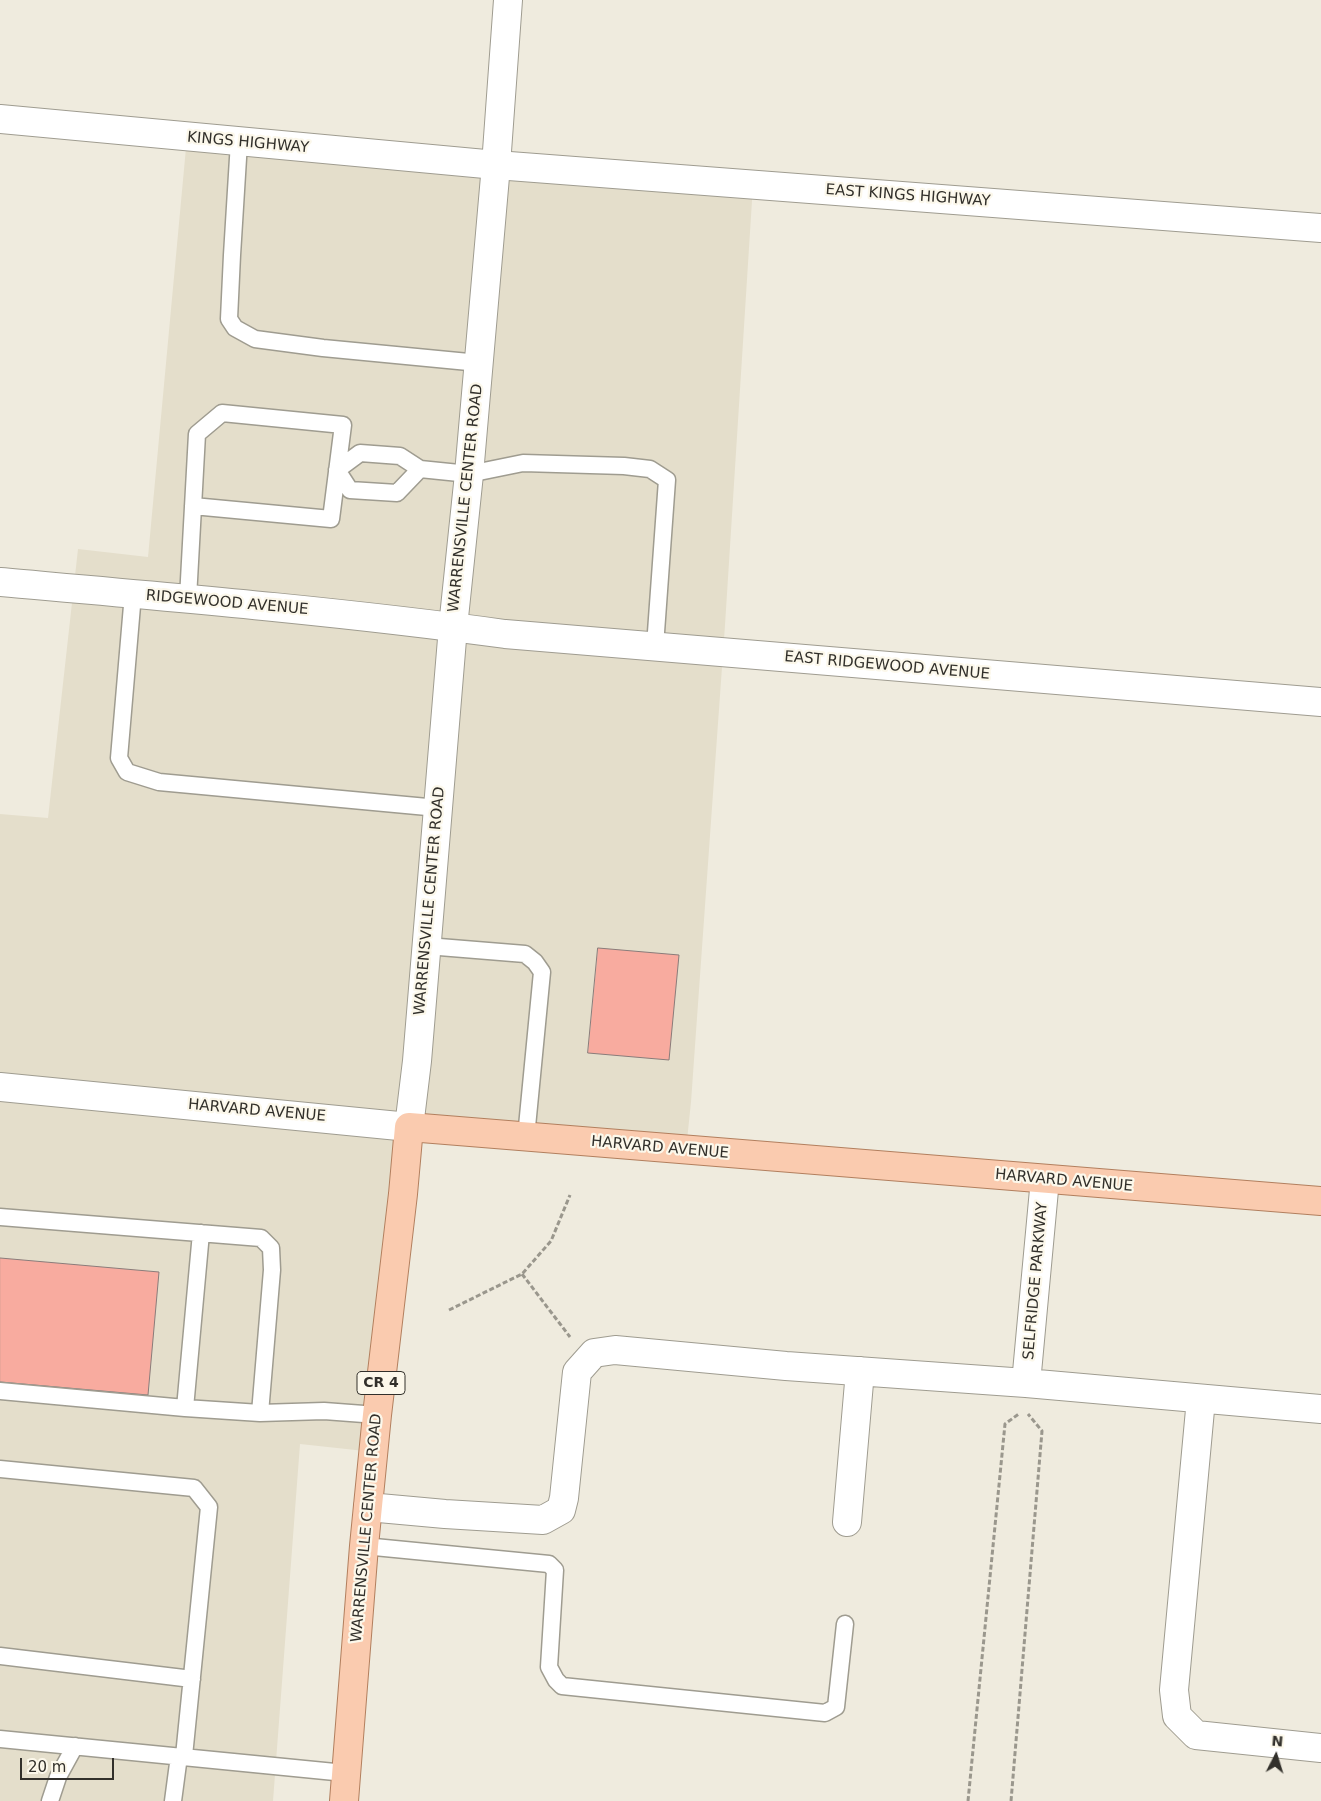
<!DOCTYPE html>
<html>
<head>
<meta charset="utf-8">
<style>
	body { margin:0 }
	#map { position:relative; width:1321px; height:1801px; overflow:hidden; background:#efebde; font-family:"DejaVu Sans",sans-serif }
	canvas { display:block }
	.north { position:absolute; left:1251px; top:1731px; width:50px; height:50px; -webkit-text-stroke:4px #fcf8eb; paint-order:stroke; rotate:5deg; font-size:14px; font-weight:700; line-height:20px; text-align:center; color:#32302b }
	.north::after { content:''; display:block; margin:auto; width:18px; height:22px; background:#32302b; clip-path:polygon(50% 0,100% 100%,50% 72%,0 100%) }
	.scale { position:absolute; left:20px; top:1758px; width:94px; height:22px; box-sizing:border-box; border:2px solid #32302b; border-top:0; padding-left:6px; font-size:15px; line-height:18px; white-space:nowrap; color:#32302b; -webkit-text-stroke:4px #fcf8eb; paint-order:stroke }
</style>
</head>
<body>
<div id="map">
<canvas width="1321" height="1801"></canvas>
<div class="north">N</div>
<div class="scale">20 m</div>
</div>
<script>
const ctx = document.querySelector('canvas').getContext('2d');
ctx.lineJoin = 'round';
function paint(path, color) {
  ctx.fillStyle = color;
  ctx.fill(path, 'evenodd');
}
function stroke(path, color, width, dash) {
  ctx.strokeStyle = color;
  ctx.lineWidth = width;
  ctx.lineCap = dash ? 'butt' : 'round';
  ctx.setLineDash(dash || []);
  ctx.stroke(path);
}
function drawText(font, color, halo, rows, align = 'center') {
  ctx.font = font + ' "DejaVu Sans",sans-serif';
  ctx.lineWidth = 4.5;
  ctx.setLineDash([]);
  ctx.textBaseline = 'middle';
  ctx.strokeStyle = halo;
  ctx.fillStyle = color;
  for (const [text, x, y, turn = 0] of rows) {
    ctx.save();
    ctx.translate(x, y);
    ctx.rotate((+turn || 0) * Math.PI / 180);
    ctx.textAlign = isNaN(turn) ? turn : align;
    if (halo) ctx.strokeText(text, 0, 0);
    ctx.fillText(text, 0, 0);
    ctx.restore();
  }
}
const built = new Path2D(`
	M187,137L753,185L725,625L691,1102L686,1150L409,1127L374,1452L300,1444L273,1801H0V814L48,818L78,549L148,557Z`);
const building = new Path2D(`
	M598,948L679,955L669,1060L588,1053Z
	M0,1258L159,1272L148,1395L0,1382Z`);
const path = new Path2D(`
	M522,1274L570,1337
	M449,1310L522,1274L551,1241L570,1195
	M968,1801L1005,1424L1020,1413
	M1011,1801L1042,1431L1028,1414`);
const lane = new Path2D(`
	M239,142L232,255L229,319L235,328L255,339L323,348L479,363
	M337,470L360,453L400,456L420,469L469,474L523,463L624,466L650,469L667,480L655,646
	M337,470L350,490L397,493L420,469
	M133,594L119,758L127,772L159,782L438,808
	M188,598L197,434L222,413L343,425L331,519L193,506
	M427,946L525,954L535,962L542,972L526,1137
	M0,1217L261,1238L271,1248L272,1270L260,1413L324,1411L377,1415
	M201,1233L185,1408L260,1413
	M0,1391L185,1408
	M0,1469L194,1488L209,1507L184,1756
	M364,1546L549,1564L555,1570L549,1667L556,1680L562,1686L825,1713L836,1707L845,1624
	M0,1656L192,1679
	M0,1739L345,1773
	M50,1801L58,1777L75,1746
	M173,1801L179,1756`);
const street = new Path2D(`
	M0,119L496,165L1321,228
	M0,582C169,597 337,611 505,634L1321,702
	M1026,1383L1045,1179
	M1201,1399L1174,1690L1177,1716L1196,1735L1321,1748
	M368,1507L445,1514L543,1520L561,1510L564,1498L577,1372L594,1353L615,1350L786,1366L1026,1383L1321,1409
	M847,1522L860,1371`);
const secondary = new Path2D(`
	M0,1087L409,1127L417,1061L453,627L469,474L496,165L508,0`);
const primary = new Path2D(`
	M344,1801L364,1546L377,1415L403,1194L409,1127L1321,1201`);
const shields = [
	[381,1383,48]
];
const shieldNames = [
	["CR 4",381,1383]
];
const streetNames = [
	["KINGS HIGHWAY",248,143,5],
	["EAST KINGS HIGHWAY",908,196,4],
	["WARRENSVILLE CENTER ROAD",466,498,-84],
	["RIDGEWOOD AVENUE",227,603,5],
	["EAST RIDGEWOOD AVENUE",887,666,5],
	["WARRENSVILLE CENTER ROAD",430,901,-85],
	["HARVARD AVENUE",257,1111,5],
	["HARVARD AVENUE",660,1148,5],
	["HARVARD AVENUE",1064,1181,5],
	["SELFRIDGE PARKWAY",1036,1281,-85],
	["WARRENSVILLE CENTER ROAD",367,1528,-85]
];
paint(built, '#e4decb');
paint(building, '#f8ab9f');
stroke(building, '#8a7c7a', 1);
stroke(lane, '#9f9c90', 19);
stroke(street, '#9f9c90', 30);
stroke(secondary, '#9f9c90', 30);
stroke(primary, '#b27f5e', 30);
stroke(path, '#9a978d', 3, [5, 2.5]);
stroke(lane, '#fff', 16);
stroke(street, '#fff', 28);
stroke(secondary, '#fff', 28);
stroke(primary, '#facbaf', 28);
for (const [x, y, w] of shields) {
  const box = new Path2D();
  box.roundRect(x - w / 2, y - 11.5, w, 23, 4);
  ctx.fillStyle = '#fcf8eb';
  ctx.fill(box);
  stroke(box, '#32302b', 1);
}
drawText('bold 14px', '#32302b', null, shieldNames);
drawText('15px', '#32302b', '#fcf8eb', streetNames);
</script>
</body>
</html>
